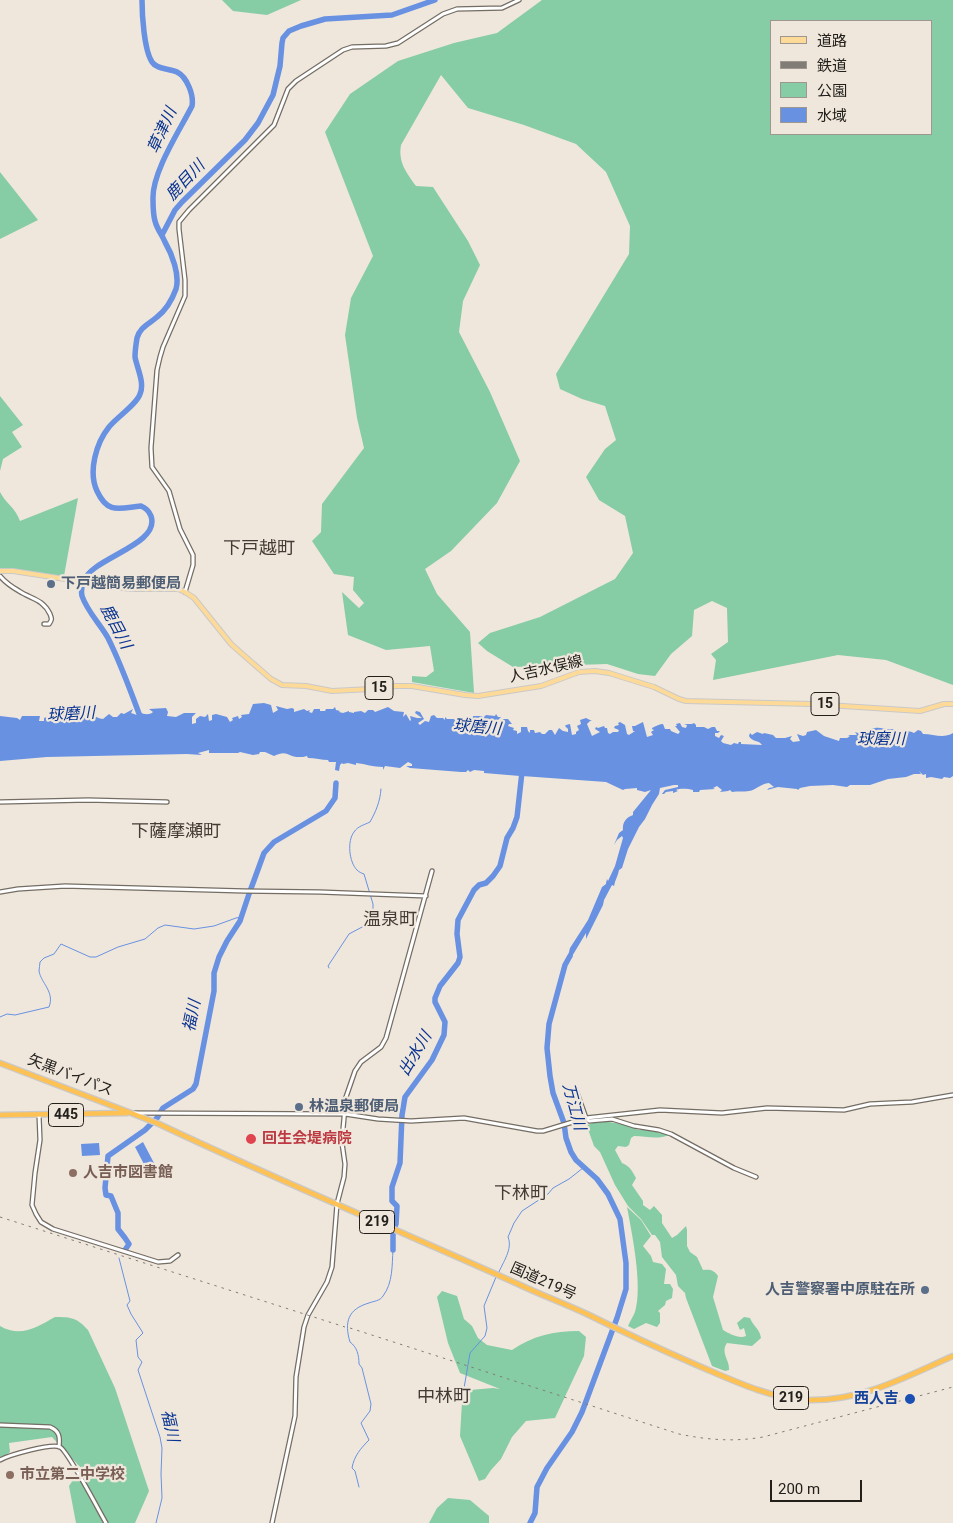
<!DOCTYPE html>
<html>
<head>
<meta charset="utf-8">
<style>
	body { margin:0 }
	#map { position:relative; width:953px; height:1523px; overflow:hidden; background:#efe7dc; font-family:Roboto,"Noto Sans JP",sans-serif }
	canvas { display:block }
	.legend { position:absolute; left:770px; top:20px; width:162px; height:115px; box-sizing:border-box; background:#efe7dc; border:1px solid #9d978f; margin:0; padding:6px 9px; list-style:none; font-size:15px; color:#23201c }
	.legend li { display:flex; align-items:center; gap:10px; height:25px }
	.legend b { width:25px; border:1px solid #9d978f }
	.scale { position:absolute; left:770px; top:1480px; width:92px; height:22px; box-sizing:border-box; border:2px solid #23201c; border-top:0; padding-left:6px; font-size:15px; line-height:18px; white-space:nowrap; color:#23201c; -webkit-text-stroke:4px #efe7dc; paint-order:stroke }
</style>
</head>
<body>
<div id="map">
<canvas width="953" height="1523"></canvas>
<ul class="legend">
<li><b style="height:6px;background:#feda98"></b>道路</li>
<li><b style="height:6px;background:#817c75"></b>鉄道</li>
<li><b style="height:14px;background:#86cca4"></b>公園</li>
<li><b style="height:14px;background:#6891e2"></b>水域</li>
</ul>
<div class="scale">200 m</div>
</div>
<script>
const ctx = document.querySelector('canvas').getContext('2d');
ctx.lineJoin = 'round';
function paint(path, color) {
  ctx.fillStyle = color;
  ctx.fill(path, 'evenodd');
}
function stroke(path, color, width, dash) {
  ctx.strokeStyle = color;
  ctx.lineWidth = width;
  ctx.lineCap = dash ? 'butt' : 'round';
  ctx.setLineDash(dash || []);
  ctx.stroke(path);
}
function drawText(font, color, halo, rows, align = 'center') {
  ctx.font = font + ' Roboto,"Noto Sans JP",sans-serif';
  ctx.lineWidth = 4.5;
  ctx.setLineDash([]);
  ctx.textBaseline = 'middle';
  ctx.strokeStyle = halo;
  ctx.fillStyle = color;
  for (const [text, x, y, turn = 0] of rows) {
    ctx.save();
    ctx.translate(x, y);
    ctx.rotate((+turn || 0) * Math.PI / 180);
    ctx.textAlign = isNaN(turn) ? turn : align;
    if (halo) ctx.strokeText(text, 0, 0);
    ctx.fillText(text, 0, 0);
    ctx.restore();
  }
}
const green = new Path2D(`
	M222,0H301L267,15L233,11Z
	M542,0H953V685L886,660L838,655L713,680L716,660L711,654L728,642L727,608L712,601L694,610L692,636L671,654L655,676L638,674L607,664L513,667L487,651L478,643L490,633L540,617L615,579L633,553L625,516L599,500L586,477L605,449L616,440L605,406L582,399L560,389L556,374L629,254L630,226L606,172L576,144L524,125L468,108L441,75L401,145C398,162 406,172 416,186L433,187L468,241L480,265L463,301L459,332L490,392L520,461L497,503L451,551L425,569L437,594L470,632L474,693L412,682V676L426,677L434,671L430,646L386,650L348,635L342,592L359,608L364,603L353,590L354,577L334,574L312,541L321,532L322,504L364,448L357,418L345,335L351,298L373,256L325,132L350,94L398,61L454,43L497,33ZM772,21H932V134H772Z
	M0,172L38,220L0,239Z
	M0,396L23,425L12,432L22,447L3,459L0,471Z
	M0,492C6,504 15,507 20,521L78,498L64,576L0,569Z
	M603,1121L627,1125L638,1130H649L669,1135C657,1140 646,1136 634,1136L631,1138L629,1145L626,1147L618,1146L615,1150L622,1163C630,1166 632,1171 636,1178L632,1185L643,1201V1205L650,1210L654,1206L662,1215V1223L672,1238L677,1235L686,1226L687,1230V1246L690,1252L697,1257L703,1270C710,1269 714,1270 718,1276L713,1297L723,1330C730,1334 739,1339 746,1336L744,1328L740,1330L737,1323L744,1317L750,1318C753,1326 760,1329 761,1338L752,1346L727,1343C720,1353 730,1360 729,1370L725,1371L712,1366L686,1298L685,1293L678,1286L676,1275L662,1257L660,1242L655,1235H652L641,1219L628,1206L615,1185L600,1152L594,1146L589,1132L586,1126L594,1122Z
	M627,1207L641,1220L651,1236L643,1246L651,1256L653,1262L662,1264L666,1269L664,1284H670L673,1289L672,1298L666,1301L665,1305L658,1311L660,1313V1323L657,1327L646,1323L634,1329L628,1326C630,1321 633,1317 635,1312C643,1286 632,1234 627,1207Z
	M442,1291L457,1296L464,1319L472,1326L478,1338L487,1345L512,1350C532,1336 554,1331 579,1331L586,1337L584,1356L555,1418L526,1421L512,1437L501,1459L491,1470L485,1479L479,1481L460,1436L462,1402L470,1390L493,1388L500,1389L460,1373L448,1343L437,1297Z
	M55,1317C72,1317 77,1318 88,1330L115,1388L149,1491L135,1523H76L69,1486L81,1468L52,1437L9,1443L10,1452L0,1459V1326C21,1338 37,1327 55,1317Z
	M448,1498L470,1500L489,1516V1523H429L437,1508Z`);
const water = new Path2D(`
	M264,703L271,705L273,713L278,710L276,706L287,709L292,708L294,709V712L304,709L307,711L310,710L309,712L312,713L314,709H320V711H325L326,709H333L335,707L336,710L340,711L339,712L343,713L349,711V712L354,713V712L361,711L365,713L368,710H373L375,712L388,707L394,711L404,712L403,717L406,714L410,721L411,720L410,716L417,718H422L415,713L416,711L420,712L424,719L418,723L420,725L425,721L429,722L431,716L434,715L437,718H443L445,720V717L447,719H454L456,722H463L462,723L465,724L466,722H470L469,717L473,718V716H482L483,718L486,715L495,716L496,714L498,717H501L496,722L499,726L503,722V719H508L512,724H509L508,726L514,728L513,730L517,731V734L521,732V727H527L528,731L530,733V730H534L535,733L540,732L542,734H545L549,730H552L555,735L559,728L563,731L568,732V729L565,726L566,725L570,724L572,735L576,734V732L579,730L577,726L581,724L580,720L586,718L592,721H590L587,724L592,736L600,732L595,729L596,727L598,728L604,726L605,728H607L608,733L610,734L613,732H618L619,730L614,728L615,726L619,725L618,723L620,722L625,725L627,734L629,735L635,731H633L632,726H635L643,722L647,737L653,735L651,732L654,730L652,729V728C656,726 660,724 663,724L665,729H670L671,731L678,734L680,732L675,726H677L676,724L680,723L682,727L686,728L687,725L684,724H692L694,723L696,725V727H704L708,729L712,727H715L717,731H720L718,733H715V736L719,738L721,735L724,736L721,741L723,743L731,745L734,743L738,744L739,742H741V744L762,745C759,740 752,742 749,736L750,733L752,735L757,732L763,734L764,733L773,735L776,738H785L792,736L790,739L793,742L800,741L797,734L803,736L806,735L807,732L816,730L824,736L839,741L840,738H847L850,736L848,735H857L855,732L861,734L863,730C869,732 869,729 875,728C881,727 886,730 892,729C900,733 906,729 914,733L918,730L921,731L923,734C934,734 943,739 953,733V776L950,778L944,777L942,779L931,777L926,778V774L923,775L919,771L921,774H914L906,777L888,779L870,785H850L847,787L833,785L810,786L800,788L798,790L797,789L778,787L767,790L769,788L774,787L769,783C760,784 756,790 749,791C744,792 737,791 732,792L730,790L728,791L720,792L722,790L717,786L713,788L715,789L700,790L699,792H693V790C688,789 681,788 676,790L678,791L673,793V791L666,792L664,794H662L665,790L678,787V785H674L660,788L659,794L652,805L645,819L639,827L628,849L622,868L619,870C618,876 615,880 614,886L612,885L604,900L603,905L586,939V933L565,968L570,948L588,920L602,887L606,884V883L607,879L608,881L615,866L623,838L622,836L617,840L614,845L619,833L623,830C622,822 627,817 633,815V812L651,790L645,792L637,790V788L625,789L623,790L606,782L522,776L521,779H520V776L484,773V771L474,770L470,772L468,770L466,772H461L410,768L406,766H412V764L408,762L400,768L385,766L383,770V767C373,767 366,764 356,763V765L348,763L343,764L342,763L340,765L339,771L335,770L336,762H329L328,760C322,760 315,758 308,758L307,756C304,757 302,757 299,757C288,757 287,749 274,756L265,752H260L259,754L253,755L240,752L238,753H209V750L198,753L202,755L187,754L47,757L0,761V716L17,718L20,720L22,716H40L39,721H44V718L63,711H73L71,713L66,714L70,718L82,710C90,712 95,718 103,719L109,714L113,717H117L121,713L124,714L133,709L131,713L137,715L140,712C144,715 150,715 153,712L149,709L166,708L168,712L167,716L176,717L184,713H196L192,717V724L196,723V719L200,716L205,717L208,714L209,721L212,720V715L216,714L227,717L230,722L233,720L232,718L238,716L239,719L242,717L241,715L249,714L253,704Z
	M143,1142L154,1163L146,1168L135,1147Z
	M99,1143L100,1155L82,1156L81,1144Z`);
const stream = new Path2D(`
	M329,968L328,966L349,934L364,926L372,918L373,910V904L364,874C361,873 359,872 357,870C349,862 347,841 354,832C358,826 364,825 370,822C376,811 380,802 381,789
	M0,1017L7,1014L15,1015L49,1007C55,992 41,983 39,971C39,968 40,965 40,962L44,958L54,954L61,944L90,957H96L118,947L145,939L158,928L165,925L194,929L214,926L236,918L242,917
	M119,1258L130,1301L127,1305L131,1314L143,1333L136,1340L138,1357L142,1362L138,1370L160,1437L162,1448L161,1474L162,1498L156,1523
	M498,1274C503,1262 513,1249 508,1237L514,1223L522,1211L548,1194L553,1188L569,1179L583,1168
	M462,1400L470,1353L485,1336L487,1328L484,1306L496,1277
	M359,1487L355,1471L352,1468C354,1456 361,1448 369,1440L361,1423L370,1411L371,1404L362,1368L359,1364C359,1355 357,1347 350,1342C344,1322 348,1309 369,1303C374,1301 380,1301 383,1296C393,1283 392,1265 393,1250`);
const river = new Path2D(`
	M162,235L175,210L182,202L245,140L258,123L273,95L280,66L282,43L283,38L289,31L301,26L325,19L392,15L435,0
	M141,719C131,692 121,664 108,638C100,624 87,611 82,596C81,591 82,585 84,581C91,558 161,545 151,516C149,511 146,508 141,506C120,508 108,515 97,491C88,472 96,443 109,427C116,418 137,404 140,394C145,383 137,368 135,357C135,351 136,344 137,338C140,327 149,324 157,317C166,310 172,300 176,289C180,275 172,254 165,242C162,235 157,229 155,221C153,214 153,206 153,199C152,172 180,130 192,106C194,95 187,77 177,72C169,68 157,70 152,62C144,50 142,14 142,0
	M125,1250L129,1244L125,1238L118,1229V1213L111,1196L106,1195L105,1188L108,1156L145,1130L157,1118L163,1108L193,1089L196,1084L214,991V973L219,957L227,941L240,921L249,894L264,853L274,842L326,811L335,798L336,783
	M393,1250V1231L396,1224L397,1206L392,1201V1187L400,1163L402,1115L405,1097L432,1060L444,1035L445,1022L435,1002V998L440,986L458,963L460,957L457,934L458,920L474,890L479,885L486,883L493,876L500,866L507,838L513,828L517,817L522,772
	M530,1523L535,1513L537,1487L547,1468L572,1432L582,1412L617,1318L626,1289V1263L620,1219L608,1194L597,1179L576,1160L571,1152L566,1138L564,1123L553,1093L550,1076L547,1048L549,1024L565,965L570,956`);
const minor = new Path2D(`
	M0,576C5,582 12,587 19,591C31,599 43,599 50,614C52,619 52,620 49,624H44
	M185,592L193,565V555L180,529L169,491L152,467L151,448L157,370L160,357L163,347L185,296V280L179,229V222L189,210L274,125L288,89L296,81L343,50L352,47L386,46L398,43L443,14L457,9L502,8L519,0
	M0,802L88,800L167,802
	M0,892L18,889L65,886L244,891L320,892L426,896
	M576,1090L586,1118L589,1121L612,1119L634,1126L659,1130L671,1134L734,1168L756,1177
	M135,1113L345,1114L378,1119L411,1121L464,1118L537,1131H543L586,1118L660,1110L722,1113L767,1108L844,1110L870,1104L912,1102L953,1095
	M39,1115L40,1140L35,1173L32,1205L36,1214L41,1222L53,1229L158,1262L170,1261L178,1255
	M0,1425L50,1427C60,1431 60,1438 59,1447
	M0,1460C9,1455 51,1443 60,1447C68,1451 99,1511 106,1523
	M272,1523L295,1416L296,1377L304,1327L308,1315L327,1282L332,1267L337,1204L344,1177L345,1164L341,1136L343,1129L346,1097L355,1071L361,1062L381,1047L386,1038L432,871`);
const major = new Path2D(`
	M0,571H13L130,589H178L185,592L194,598L231,644L240,652L271,679L282,685L306,686L332,691L371,689L396,686H412L465,695L478,696L541,686L579,672L595,671L609,673L654,687L679,699L686,701L812,704L920,711L944,704H953`);
const highway = new Path2D(`
	M0,1063L131,1113L159,1124C277,1180 398,1230 518,1284C541,1295 566,1304 589,1315C625,1333 662,1350 699,1366C732,1380 769,1398 806,1400C861,1402 905,1377 953,1356
	M0,1115L127,1113`);
const rail = new Path2D(`
	M0,1217L345,1327
	M350,1328L679,1434C708,1440 734,1442 763,1437L953,1387`);
const markers = [
	[51,584,5,"#5c6f8a"],
	[299,1107,5,"#5c6f8a"],
	[251,1139,6,"#e0444e"],
	[73,1173,5,"#8d6e63"],
	[925,1290,5,"#5c6f8a"],
	[910,1399,6,"#1a4fb4"],
	[10,1475,5,"#8d6e63"]
];
const shields = [
	[379,688,28],
	[825,704,28],
	[66,1115,35],
	[377,1222,35],
	[791,1398,35]
];
const shieldNames = [
	["15",379,688],
	["15",825,704],
	["445",66,1115],
	["219",377,1222],
	["219",791,1398]
];
const serviceNames = [
	["下戸越簡易郵便局",61,584],
	["林温泉郵便局",309,1107],
	["人吉警察署中原駐在所",915,1290,"right"]
];
const streetNames = [
	["人吉水俣線",546,670,-13],
	["矢黒バイパス",70,1076,21],
	["国道219号",543,1282,24]
];
const healthNames = [
	["回生会堤病院",262,1139]
];
const educationNames = [
	["人吉市図書館",83,1173],
	["市立第二中学校",20,1475]
];
const transitNames = [
	["西人吉",899,1399]
];
const waterNames = [
	["草津川",163,131,-66],
	["鹿目川",186,181,-47],
	["鹿目川",115,627,62],
	["球磨川",71,715,-3],
	["球磨川",477,728,5],
	["球磨川",881,740],
	["福川",193,1016,-79],
	["出水川",416,1054,-59],
	["万江川",573,1107,75],
	["福川",169,1426,77]
];
const quarterNames = [
	["下戸越町",259,549],
	["下薩摩瀬町",176,832],
	["温泉町",390,920],
	["下林町",521,1194],
	["中林町",444,1397]
];
paint(green, '#86cca4');
paint(water, '#6891e2');
stroke(stream, '#6891e2', 1);
stroke(river, '#6891e2', 5.5);
stroke(minor, '#746d64', 5.5);
stroke(major, '#cac9c9', 6);
stroke(highway, '#cac9c9', 7);
stroke(minor, '#fff', 3);
stroke(major, '#feda98', 4);
stroke(highway, '#fec153', 4.5);
stroke(rail, '#817c75', 1, [2.5, 5]);
for (const [x, y, r, color] of markers) {
  const dot = new Path2D();
  dot.arc(x, y, r, 0, 2 * Math.PI);
  ctx.fillStyle = color;
  ctx.fill(dot);
  stroke(dot, '#efe7dc', 2);
}
for (const [x, y, w] of shields) {
  const box = new Path2D();
  box.roundRect(x - w / 2, y - 11.5, w, 23, 4);
  ctx.fillStyle = '#efe7dc';
  ctx.fill(box);
  stroke(box, '#23201c', 1);
}
drawText('bold 14px', '#23201c', null, shieldNames);
drawText('bold 15px', '#4e5e75', '#efe7dc', serviceNames, 'left');
drawText('15px', '#23201c', '#efe7dc', streetNames);
drawText('bold 15px', '#be3a42', '#efe7dc', healthNames, 'left');
drawText('bold 15px', '#785e54', '#efe7dc', educationNames, 'left');
drawText('bold 15px', '#164399', '#efe7dc', transitNames, 'right');
drawText('italic 16px', '#0a3491', '#efe7dc', waterNames);
drawText('18px', '#423c34', '#efe7dc', quarterNames);
</script>
</body>
</html>
